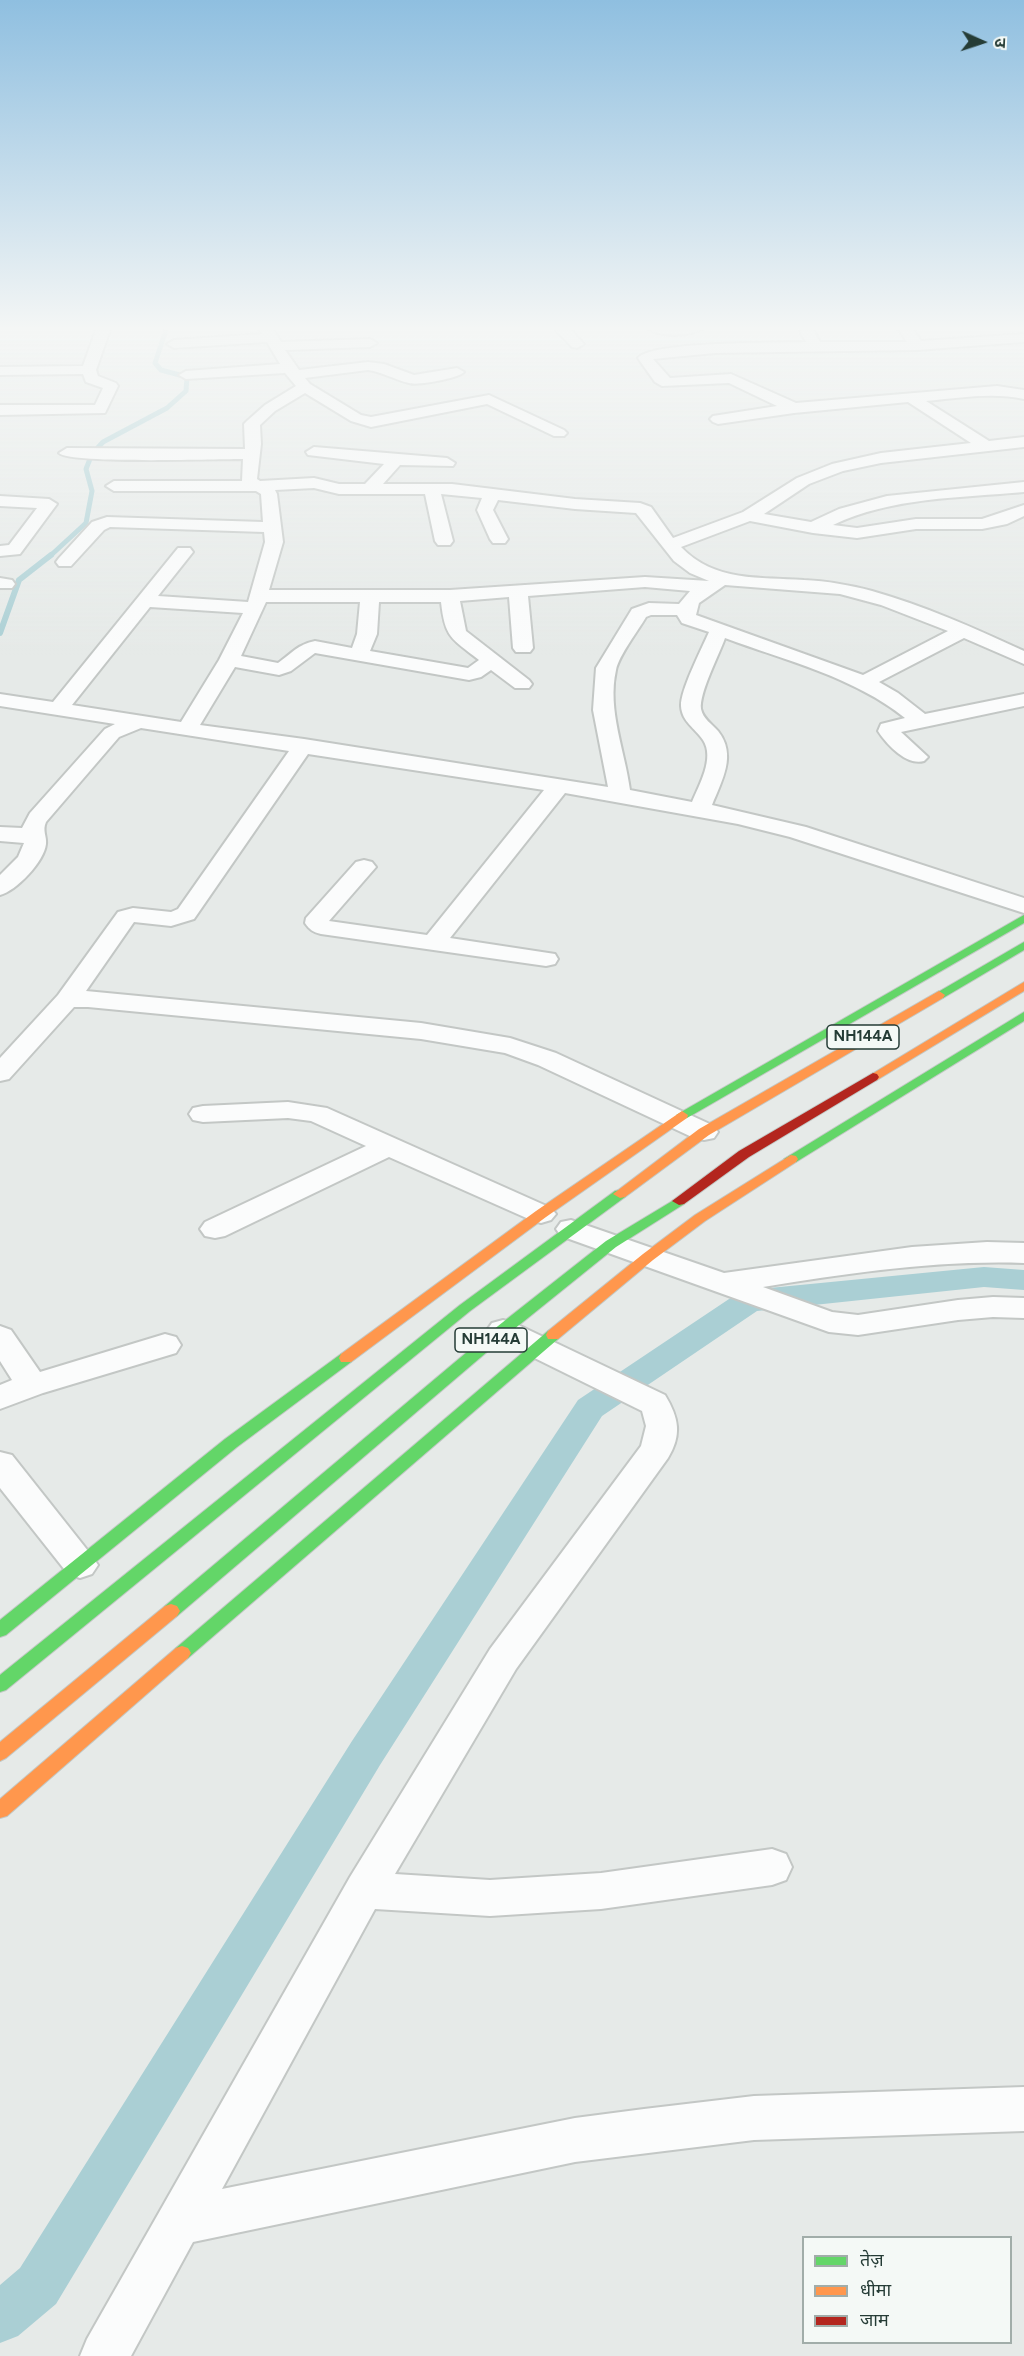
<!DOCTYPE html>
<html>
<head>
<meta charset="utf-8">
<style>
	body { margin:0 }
	#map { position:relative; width:1024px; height:2356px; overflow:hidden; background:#e6eae8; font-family:Figtree,"Noto Sans Devanagari",sans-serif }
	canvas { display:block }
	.legend { position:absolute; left:802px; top:2236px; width:210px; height:108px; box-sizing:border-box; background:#f4f9f6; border:2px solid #a1ada9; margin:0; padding:8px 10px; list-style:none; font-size:18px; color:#253c36 }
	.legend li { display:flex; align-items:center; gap:12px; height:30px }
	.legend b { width:30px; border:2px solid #a1ada9 }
	.north { position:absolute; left:952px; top:12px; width:60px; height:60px; -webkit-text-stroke:4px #f4f9f6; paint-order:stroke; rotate:93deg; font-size:16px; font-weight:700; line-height:24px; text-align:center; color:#253c36 }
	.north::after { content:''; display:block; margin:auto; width:21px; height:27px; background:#253c36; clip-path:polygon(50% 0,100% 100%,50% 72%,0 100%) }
</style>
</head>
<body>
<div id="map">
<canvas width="1024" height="2356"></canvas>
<ul class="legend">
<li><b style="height:8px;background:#63d668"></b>तेज़</li>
<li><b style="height:8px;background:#ff974d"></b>धीमा</li>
<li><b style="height:8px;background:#b3261e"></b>जाम</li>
</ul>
<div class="north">उ</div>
</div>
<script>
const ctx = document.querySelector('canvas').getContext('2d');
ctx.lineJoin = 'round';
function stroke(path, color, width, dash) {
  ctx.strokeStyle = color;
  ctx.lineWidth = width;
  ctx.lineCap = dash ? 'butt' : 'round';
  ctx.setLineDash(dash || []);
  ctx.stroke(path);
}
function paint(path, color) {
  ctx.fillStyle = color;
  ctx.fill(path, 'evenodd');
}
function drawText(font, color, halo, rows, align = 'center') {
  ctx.font = font + ' Figtree,sans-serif';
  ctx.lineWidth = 4.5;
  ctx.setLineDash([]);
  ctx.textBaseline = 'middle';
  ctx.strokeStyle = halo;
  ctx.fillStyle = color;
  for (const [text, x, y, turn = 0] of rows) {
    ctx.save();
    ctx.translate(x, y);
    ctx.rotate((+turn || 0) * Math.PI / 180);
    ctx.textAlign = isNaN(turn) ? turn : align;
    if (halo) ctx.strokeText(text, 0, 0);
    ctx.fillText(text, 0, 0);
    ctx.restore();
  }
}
const streamFar1 = new Path2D(`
	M49,557L86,523L92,491L86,469L92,454L103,442L167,408L186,391L187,377L161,370L155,363L167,327`);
const stream = new Path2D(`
	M0,633L19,580L51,555`);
const canal = new Path2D(`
	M984,1267L1024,1270V1290L984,1287L757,1311L602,1416L380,1765L56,2304L18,2336L0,2343V2285L20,2268L352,1741L578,1400L738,1293L749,1290Z`);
const street = new Path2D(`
	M97,327H111L96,370L98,376L116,383L118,386L105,413L0,415V405H95L103,388L86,382L83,374L0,375V367L83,366Z
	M258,327H272L281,342L370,339L377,343L370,347L285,350L299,370L368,362L384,364L414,375L457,368L464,372C459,378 418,386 409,383C395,380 383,372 368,370L305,378L310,384L361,415L371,417L489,395L564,430L567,433L564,436H554L487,404L371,427L351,421L305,393L275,411L260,425L261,444L257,479L260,481L314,478L339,484H365L384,464L308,455L306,452L314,447L447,458L455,463L453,466L400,465L383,484H452L575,499L640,503L651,507L673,538L743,512L797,478L832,464L881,453L971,443L908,402L794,413L718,424L713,422L710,419L713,416L777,406L729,383L662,386L655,382L640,361L638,358C652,341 778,343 806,342L800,331L805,327L812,328L820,342H907L897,327H911L921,341L1024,334V342L917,350L715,353L653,359L670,378L731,374L796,403L997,386L1024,390V399C992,392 959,398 926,401L989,441L1024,437V447L881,463L843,471L809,484L764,514L811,522L839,509L887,496L1024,482V492C960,498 891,497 833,525L857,528L916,519H982L1024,505V516L1007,524L982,529H916L857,538L813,533L750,521L681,547C714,582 760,577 804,580C827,581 850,585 872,591C925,606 974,628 1024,651V664L964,638L879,682L898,693L925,714L1024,694V706L901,732L928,757L924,761C907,766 887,745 878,731L881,724L905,718C854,677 787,661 725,638C719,655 699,693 701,709C703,719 712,724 718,731C737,755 722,780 712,805L806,827L1024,898V913L790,837L738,824L565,793L450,938L555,954L558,959L555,964L546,966L321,934C313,932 310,930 305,923L306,918L356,862L364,860L372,862L376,867L329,921L427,935L544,790L308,754L194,919L171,926L134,922L86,991L421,1023L510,1038L556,1053L714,1126L718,1132L714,1138L704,1140L694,1138L538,1065L505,1053L421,1039L88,1007H74L9,1079L0,1081V1058L58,995L118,912L133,908L171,912L178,909L289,751L141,728L119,737L46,822C42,831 47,836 46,844C44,862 16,891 0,895V875L18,857L24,843L0,841V827L22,828L30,813L105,729L115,724L0,706V694L53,702L178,548H190L193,552L158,596L248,602L265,542L264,532L110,527L104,530L71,566H59L56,562L59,558L92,522L107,517L263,522L261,494L256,491H114L106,486L114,481H242L243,459C219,459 68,464 59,453L67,448L245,449L244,424L247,421L265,405L296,386L285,373L186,379L179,375L186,371L280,364L267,342L174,348L167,344L174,340L262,334ZM314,488L339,494H425L435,541L438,545H450L453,541L441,494L482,498L477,510L490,539L493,543H505L508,539L493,510L498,500L575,509L636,513L674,561L690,573L709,581L645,577L450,590H269L283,542L277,494L275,490ZM725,585L840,594L881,605L948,631L863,675L696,615L699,603ZM645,587L690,591L679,604L649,603L632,609L596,668L593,710L608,787L304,739L200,725L235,667L279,675L291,671L315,653L469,680L481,677L491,670L515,688H529L532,684L529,680L466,631L460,601L509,597L513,648L516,652H530L533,648L528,596ZM266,602H360L357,634L352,648L315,641C298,644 291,654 278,663L241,656ZM379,602H441C445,638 451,638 479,660L468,668L370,651L377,634ZM150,607L243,613L219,660L181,722L72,705ZM651,615H677L682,623L709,632C702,648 680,691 681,706C682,722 695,728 703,740C715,758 699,785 692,802L630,790C625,751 607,710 616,670C619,655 638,631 646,617Z
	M553,327H568L584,344L577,348L572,347Z
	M646,327H705C692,337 659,338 646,327Z
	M0,496L49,499L57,504L20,554L0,556V546L9,545L37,508L0,506Z
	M0,578L12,580L15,584L12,588H0Z
	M288,1102L327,1108L551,1208L556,1214L551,1220L541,1223L531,1220L389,1157L225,1236L215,1238L205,1236L200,1229L205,1222L366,1146L311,1121L288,1118L203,1122L193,1120L189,1114L193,1108L203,1106Z
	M571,1220L724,1273L912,1247L987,1242L1024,1243V1263C936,1260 850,1273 763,1287L832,1312L858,1315L958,1300L993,1297L1024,1298V1318L993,1317L958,1320L858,1335L829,1332L561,1236L556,1229L561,1222Z
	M503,1320L514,1323L665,1395C679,1418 682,1435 668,1458L516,1669L395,1874L490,1880L601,1873L772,1849L786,1854L792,1867L786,1880L772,1885L601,1909L490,1916L375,1909L222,2189L575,2118L644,2109L754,2096L1024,2087V2131L754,2140L575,2162L193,2242L131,2356H80L87,2339L350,1877L490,1649L641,1446L646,1426L642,1411L492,1337L487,1330L492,1323Z
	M0,1326L11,1330L40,1372L165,1334L176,1337L181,1345L176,1353L43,1393L0,1409V1385L12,1380L0,1361Z
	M0,1452L12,1455L92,1556L98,1565L92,1574L80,1578L68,1574L0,1488Z`);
const fast = new Path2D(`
	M1024,915V923L687,1118L682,1119L676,1115Z
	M1024,942V950L943,998H935L933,995Z
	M1024,1012V1021L796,1162H786L784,1159Z
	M620,1190L627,1194L625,1197L470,1311L6,1690L0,1692V1675L460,1305L615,1191Z
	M679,1197L684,1198L686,1201L684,1204L616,1247L508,1334L177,1616L171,1618L165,1616L162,1611L165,1606L498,1326L606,1241Z
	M553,1330L558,1331L560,1335L558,1339L188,1658L182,1660L176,1658L173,1653L176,1648L548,1331Z
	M346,1353L351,1354L353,1358L351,1362L237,1447L6,1635L0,1637V1620L225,1439L341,1354Z`);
const slow = new Path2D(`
	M1024,982V991L877,1080L873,1081L867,1077Z
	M939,991L945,995L943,998L709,1135L625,1197L620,1198L613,1194L699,1129Z
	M682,1111L688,1115L687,1118L546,1217L351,1362H341L339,1358L341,1354L536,1211Z
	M791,1155L796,1156L798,1159L796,1162L705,1221L653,1260L558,1339H548L546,1335L548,1331L643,1254L695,1215Z
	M171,1604L177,1606L180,1611L177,1616L6,1758L0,1761V1742L165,1606Z
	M182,1646L188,1648L191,1653L188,1658L7,1816L0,1818V1799L176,1648Z`);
const jam = new Path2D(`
	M873,1073L877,1074L879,1077L877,1080L749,1157L684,1204L679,1205L672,1201L739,1151Z`);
const shields = [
	[863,1037,72],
	[491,1340,72]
];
const shieldNames = [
	["NH144A",863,1037],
	["NH144A",491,1340]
];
stroke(streamFar1, '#aacfd4', 5);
stroke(stream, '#aacfd4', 6);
paint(canal, '#aacfd4');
stroke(street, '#c3c7c5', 4);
stroke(fast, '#c2c8c5', 2);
stroke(slow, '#c2c8c5', 2);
stroke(jam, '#c2c8c5', 2);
paint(street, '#fbfcfc');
paint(fast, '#63d668');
paint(slow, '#ff974d');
paint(jam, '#b3261e');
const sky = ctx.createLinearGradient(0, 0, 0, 657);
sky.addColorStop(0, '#8fbfe0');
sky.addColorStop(0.5, '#f4f6f5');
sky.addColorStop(1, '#f4f6f500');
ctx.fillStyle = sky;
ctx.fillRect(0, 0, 1024, 657);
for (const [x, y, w] of shields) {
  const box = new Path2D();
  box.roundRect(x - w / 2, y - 12, w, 24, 4.5);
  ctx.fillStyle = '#f4f9f6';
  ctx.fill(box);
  stroke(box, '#253c36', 1.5);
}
drawText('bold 15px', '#253c36', null, shieldNames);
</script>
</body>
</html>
